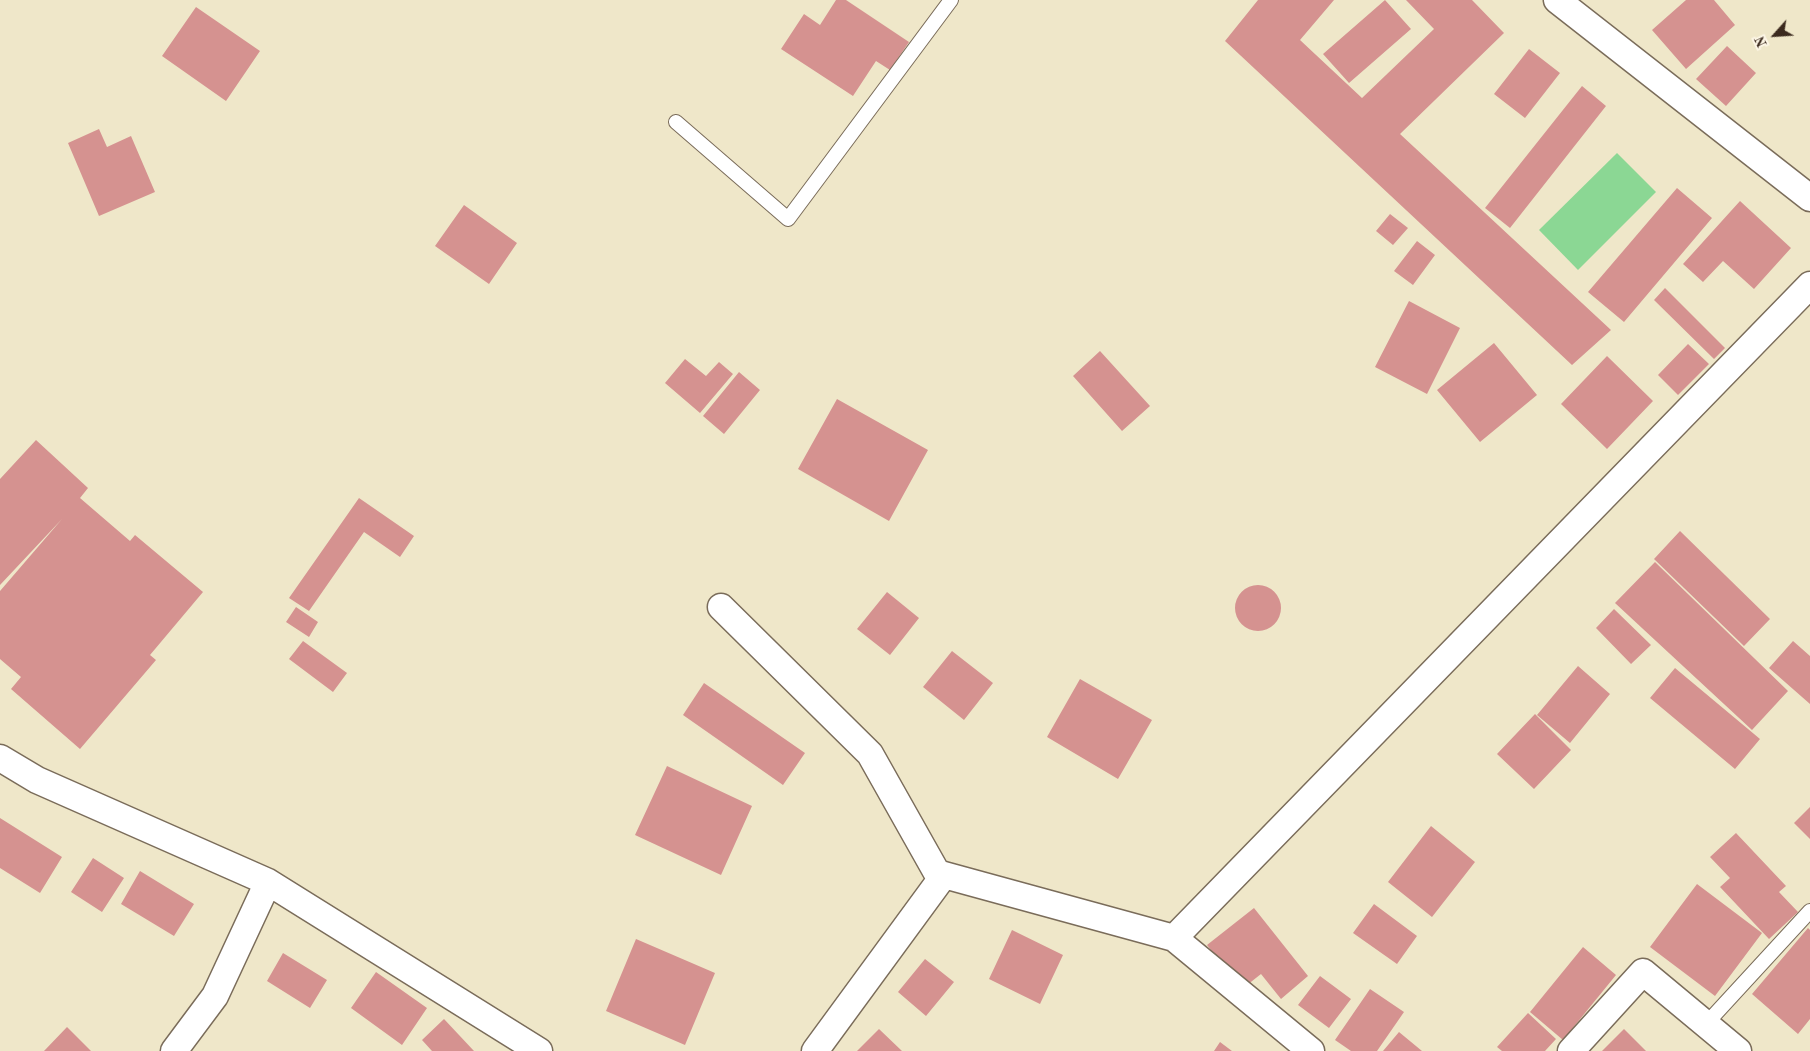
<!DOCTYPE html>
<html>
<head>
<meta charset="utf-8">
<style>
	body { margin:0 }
	#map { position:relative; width:1810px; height:1051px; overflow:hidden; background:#efe7c9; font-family:"Old Standard TT",serif }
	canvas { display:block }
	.north { position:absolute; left:1750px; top:10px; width:50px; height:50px; -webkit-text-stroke:4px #fcf5e5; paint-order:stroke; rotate:244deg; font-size:14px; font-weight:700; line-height:20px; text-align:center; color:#3b2a1e }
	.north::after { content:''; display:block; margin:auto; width:18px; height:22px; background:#3b2a1e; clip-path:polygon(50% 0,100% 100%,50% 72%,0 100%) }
</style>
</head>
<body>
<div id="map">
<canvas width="1810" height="1051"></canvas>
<div class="north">N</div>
</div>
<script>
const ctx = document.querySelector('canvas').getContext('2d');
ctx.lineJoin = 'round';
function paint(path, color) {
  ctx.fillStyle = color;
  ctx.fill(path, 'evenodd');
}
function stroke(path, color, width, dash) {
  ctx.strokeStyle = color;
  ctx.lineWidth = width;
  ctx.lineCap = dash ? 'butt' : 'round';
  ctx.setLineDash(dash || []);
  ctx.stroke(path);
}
const green = new Path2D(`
	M1617,153L1656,192L1578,270L1539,230Z`);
const building = new Path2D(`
	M836,0H846L909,42L890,70L876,61L853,96L781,49L804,14L820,25Z
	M1258,0H1334L1300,40L1362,98L1434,29L1406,0H1472L1504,33L1400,134L1611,330L1572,365L1225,41Z
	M1385,0L1411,29L1349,83L1323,54Z
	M1686,0H1714L1735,25L1686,69L1652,30Z
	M196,7L260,51L226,101L162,56Z
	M1727,46L1756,73L1726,106L1696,79Z
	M1529,49L1560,73L1525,118L1494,94Z
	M1582,86L1606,106L1510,228L1485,208Z
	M99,129L107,147L131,136L155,192L99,216L68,143Z
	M1677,188L1712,218L1624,322L1588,292Z
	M1740,201L1791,248L1754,289L1723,261L1703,282L1683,264Z
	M464,205L517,243L489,284L435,246Z
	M1390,214L1408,228L1393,245L1376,231Z
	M1417,241L1435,255L1413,285L1394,271Z
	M1665,288L1725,348L1714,359L1654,300Z
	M1409,301L1460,328L1427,394L1375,367Z
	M1494,343L1537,395L1480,442L1437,390Z
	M1688,344L1709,364L1678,395L1658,375Z
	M1100,351L1150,406L1122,431L1073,376Z
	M1607,356L1653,401L1607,449L1561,404Z
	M685,359L706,376L719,362L733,374L700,413L665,383Z
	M739,372L760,390L724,434L703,416Z
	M837,399L928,450L889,521L798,469Z
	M36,440L88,488L80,498L130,541L135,535L203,592L150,655L156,660L80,749L11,689L21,677L0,659V591L62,519L0,585V479Z
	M359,498L414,536L400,557L364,532L309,611L289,598Z
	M1680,531L1770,619L1744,646L1654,559Z
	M1655,562L1788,691L1752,730L1615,603Z
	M1235 608a23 23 0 1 1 46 0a23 23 0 1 1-46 0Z
	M887,592L919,618L890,655L857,629Z
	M296,607L318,622L309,637L286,622Z
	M1614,609L1651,645L1631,664L1596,628Z
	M303,641L347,673L333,692L289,659Z
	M1793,641L1810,656V704L1769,668Z
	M952,651L993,683L964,720L923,687Z
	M1578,666L1610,694L1570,743L1537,715Z
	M1675,668L1760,739L1735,769L1650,698Z
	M1080,679L1152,720L1118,779L1047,737Z
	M704,683L805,753L783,785L683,715Z
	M1535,714L1571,750L1534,789L1497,754Z
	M667,766L752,806L721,875L635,835Z
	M1810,807V839L1794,823Z
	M0,818L62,857L40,893L0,868Z
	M1431,826L1475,862L1432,917L1388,882Z
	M1736,833L1786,886L1779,892L1798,912L1769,939L1720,887L1730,878L1710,857Z
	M93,858L124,878L102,912L71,892Z
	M140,871L194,904L174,936L121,904Z
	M1697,884L1762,933L1715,996L1650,947Z
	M1374,904L1417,936L1397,964L1353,933Z
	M1254,908L1308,976L1281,999L1261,974L1242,989L1207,945Z
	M1808,928L1810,930V1019L1798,1034L1752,994Z
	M1012,930L1063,955L1040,1004L989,979Z
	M636,939L715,973L685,1045L606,1011Z
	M1583,947L1616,975L1563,1040L1530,1012Z
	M283,953L327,980L310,1008L267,981Z
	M925,959L954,982L926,1016L898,992Z
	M376,972L427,1008L402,1045L351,1008Z
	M1320,976L1351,999L1329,1028L1298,1005Z
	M1370,989L1404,1012L1377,1051H1351L1335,1040Z
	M1528,1013L1556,1039L1545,1051H1502L1497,1047Z
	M444,1019L474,1051H432L422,1040Z
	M67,1027L91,1051H44Z
	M879,1029L902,1051H857Z
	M1624,1029L1646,1051H1602Z
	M1399,1032L1422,1051H1383Z
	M1220,1042L1232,1051H1214Z`);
const service = new Path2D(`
	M676,122L788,219L951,0
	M1706,1024L1810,911`);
const minor = new Path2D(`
	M1557,0L1810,198
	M721,607L870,754L937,873L944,875
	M0,758L37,780L268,882L539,1051
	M1174,938L1810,285
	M174,1051L215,996L268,882
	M815,1051L944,875L1174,938L1311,1051
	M1571,1051L1643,972L1738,1051`);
paint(green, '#8bd794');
paint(building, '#d59290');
stroke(service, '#7a6c5a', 16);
stroke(minor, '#7a6c5a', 29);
stroke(service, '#fff', 14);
stroke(minor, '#fff', 26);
</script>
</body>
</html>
